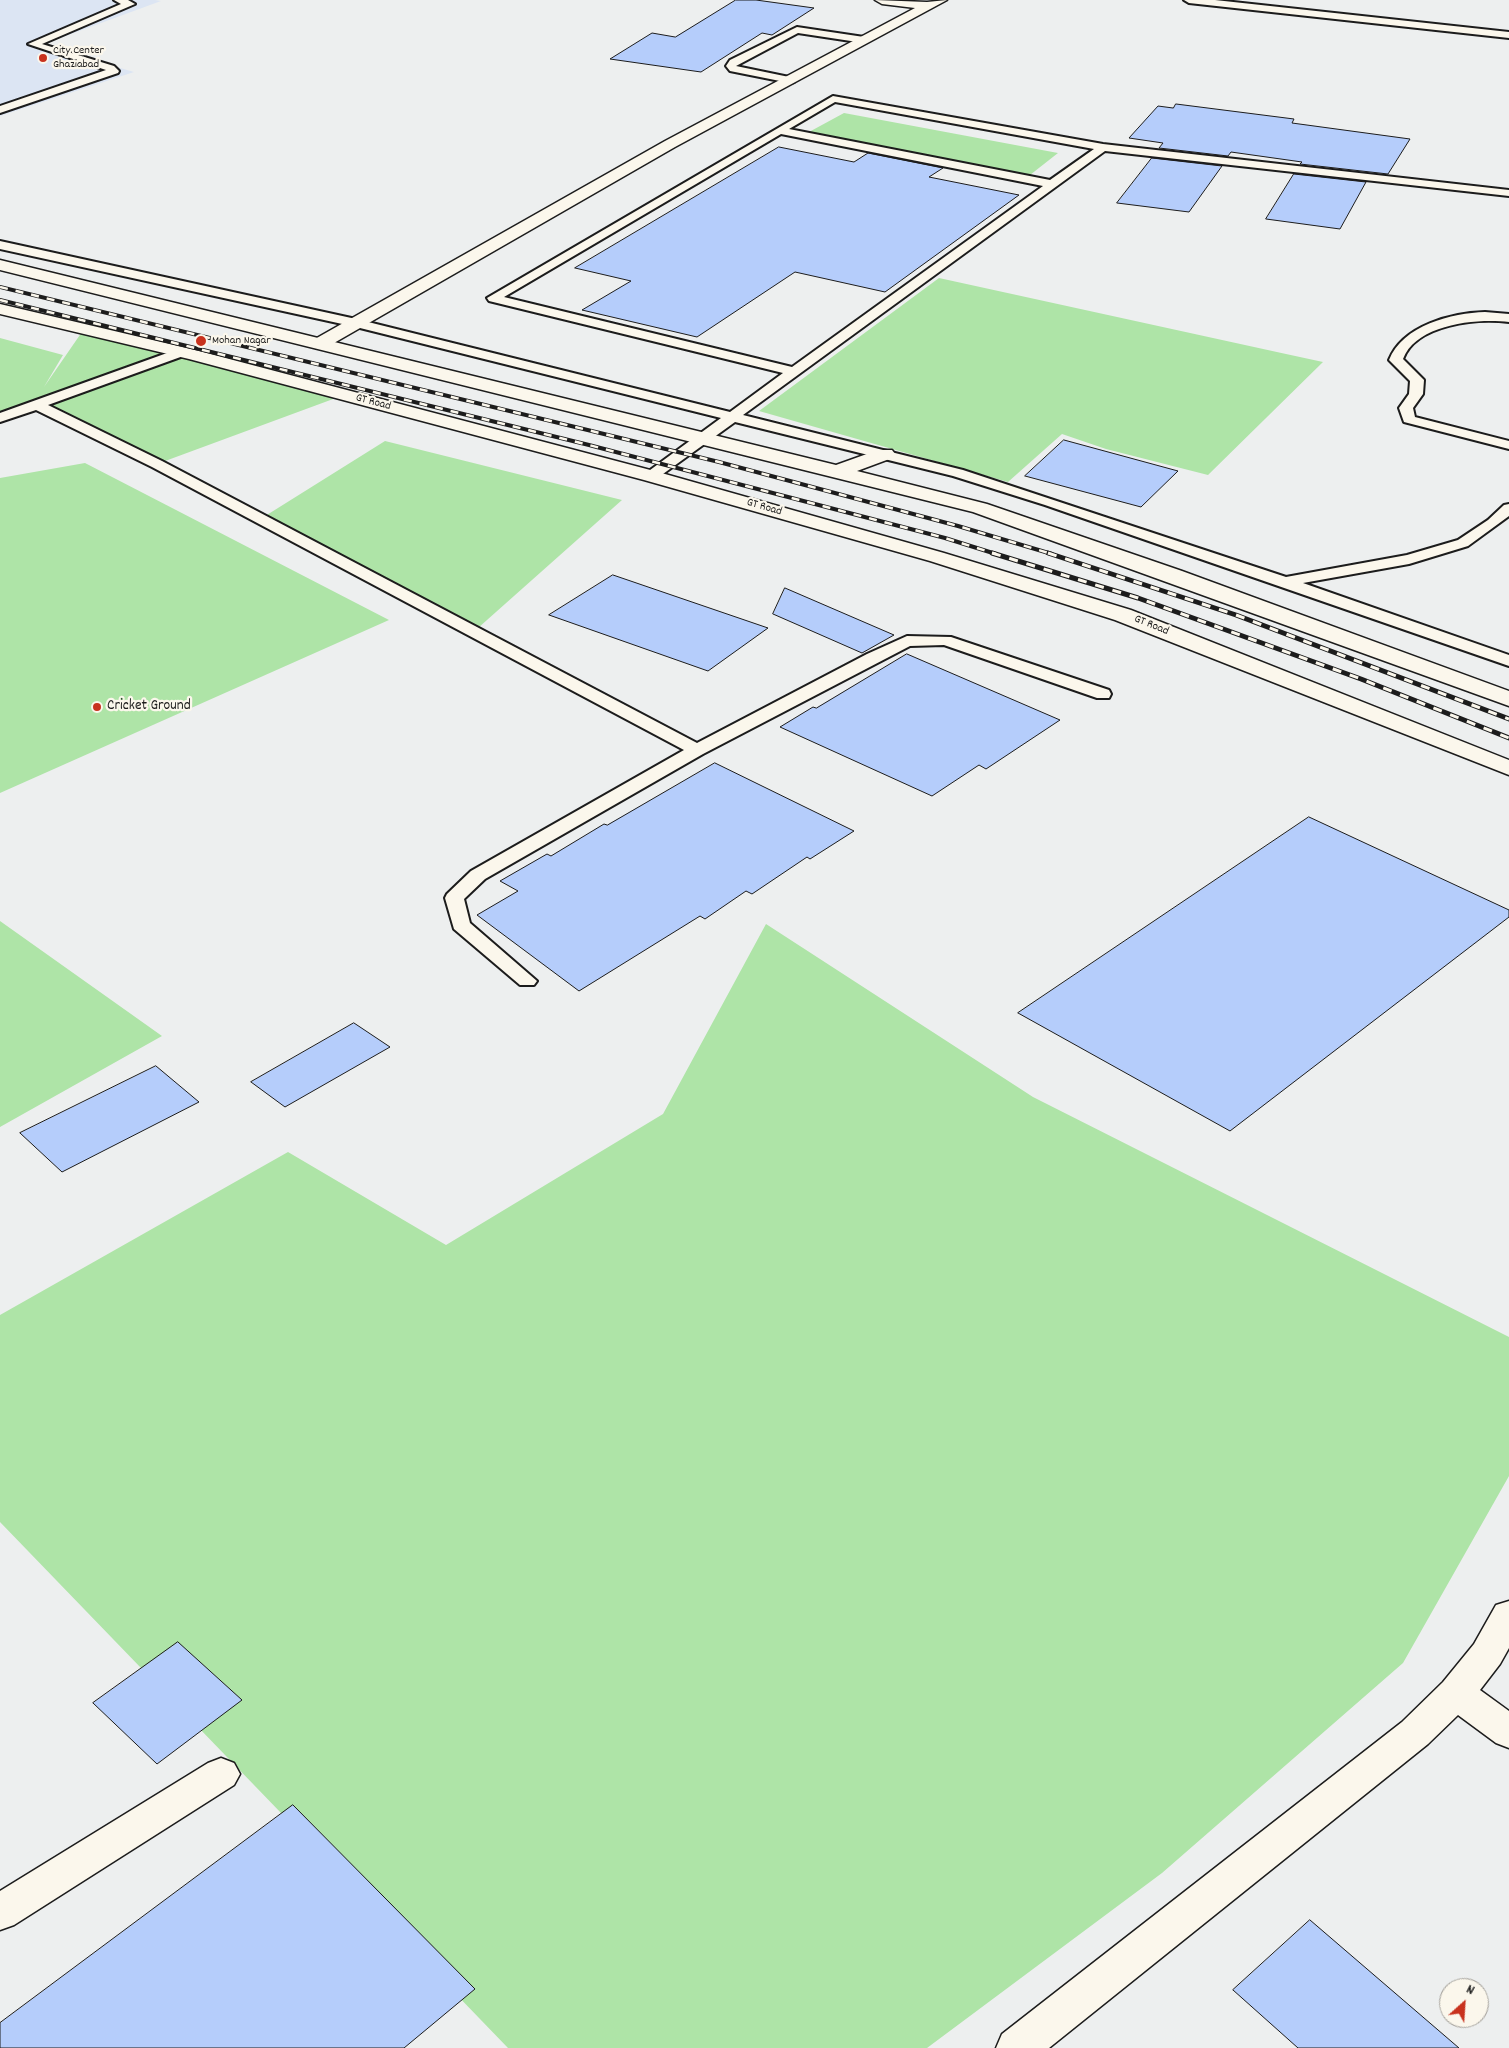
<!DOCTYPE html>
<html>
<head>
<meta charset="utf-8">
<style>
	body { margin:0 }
	#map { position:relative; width:1509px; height:2048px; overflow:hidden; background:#edefef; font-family:Dekko,sans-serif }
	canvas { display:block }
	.north { position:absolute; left:1439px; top:1978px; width:50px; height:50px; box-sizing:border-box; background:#fbf7ec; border:1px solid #a29f99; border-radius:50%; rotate:26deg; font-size:14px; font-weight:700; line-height:20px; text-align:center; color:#1c1c1c }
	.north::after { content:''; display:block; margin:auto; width:18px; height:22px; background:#c8321e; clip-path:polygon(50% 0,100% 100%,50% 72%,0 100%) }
</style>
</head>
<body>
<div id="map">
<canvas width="1509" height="2048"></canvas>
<div class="north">N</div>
</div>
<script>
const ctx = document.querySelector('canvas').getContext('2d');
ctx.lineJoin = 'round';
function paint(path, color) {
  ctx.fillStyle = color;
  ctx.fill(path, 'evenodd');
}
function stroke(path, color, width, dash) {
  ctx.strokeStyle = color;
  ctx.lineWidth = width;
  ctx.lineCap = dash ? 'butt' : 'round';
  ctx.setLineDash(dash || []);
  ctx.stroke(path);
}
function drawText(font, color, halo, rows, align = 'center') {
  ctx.font = font + ' Dekko,sans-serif';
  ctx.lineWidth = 4.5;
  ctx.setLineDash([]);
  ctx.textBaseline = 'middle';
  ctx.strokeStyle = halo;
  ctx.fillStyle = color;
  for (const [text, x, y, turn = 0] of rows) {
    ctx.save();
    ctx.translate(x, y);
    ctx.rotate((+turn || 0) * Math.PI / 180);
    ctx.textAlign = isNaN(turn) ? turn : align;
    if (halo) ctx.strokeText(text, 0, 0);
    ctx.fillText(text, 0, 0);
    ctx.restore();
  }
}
const built = new Path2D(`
	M0,0H155L161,1L41,45L134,72L0,116Z`);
const green = new Path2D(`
	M844,113L1058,153L1030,175L809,132Z
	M939,278L1286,354L1323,362L1208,475L1106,449L1062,434L1008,482L759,411Z
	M84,329L344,395L157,464L34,402L0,414V338L63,355L44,387Z
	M385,441L622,500L478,628L262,518Z
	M85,463L389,620L0,793V478Z
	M0,921L162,1036L0,1127Z
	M766,924L1033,1097L1509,1337V1476L1403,1663L1162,1873L927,2048H508L0,1522V1315L288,1152L446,1245L663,1114Z`);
const building = new Path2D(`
	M736,0H756L814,8L772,35L762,33L701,72L610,59L652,33L675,37Z
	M1176,104L1294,119L1292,123L1410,139L1388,174L1300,164L1302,162L1231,152L1228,156L1159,148L1163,143L1129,138L1158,106L1173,108Z
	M779,147L854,162L868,153L943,168L929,177L1019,195L885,292L795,272L697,337L582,310L631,281L575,268Z
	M1152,158L1222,166L1189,212L1117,203Z
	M1294,174L1366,182L1340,229L1266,219Z
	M1064,440L1178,471L1141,507L1025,476Z
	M613,575L768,628L708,671L549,615Z
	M785,588L894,635L862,653L773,614Z
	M907,654L1060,720L986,769L979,765L932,796L780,727L813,707L816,708Z
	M715,763L854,831L810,859L807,857L752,894L746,891L705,919L700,916L579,991L477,915L518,891L500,881L547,854L551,856L604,824L607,825Z
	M1309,817L1509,910V917L1230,1131L1018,1013Z
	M354,1023L390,1047L285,1107L251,1082Z
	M156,1066L199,1102L62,1172L20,1133Z
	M178,1642L242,1700L157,1764L93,1703Z
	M293,1805L475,1989L404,2048H0V2023Z
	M1310,1920L1459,2048H1298L1233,1990Z`);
const lane = new Path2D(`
	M114,0H128L135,4L42,44L114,66L119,71L118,73L0,113V106L106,70L28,44L121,4Z
	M1184,0H1215L1509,32V38L1189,3Z
	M797,27L864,37L869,40L864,43L798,33L736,66L794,78V82L790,83L730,71L726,66L730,60Z
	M833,96L1103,144L1509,190V196L1105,151L743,415L963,470L1286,577L1407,555L1458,540L1488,520L1504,505L1509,504V516L1468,546L1409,564L1303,583L1509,655V666L1045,505L953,476L735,422L656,479H646L644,476L646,473L721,418L356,327L0,249V241L356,319L730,412L783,373L489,301L487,298ZM835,102L1094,149L1050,180L789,129ZM781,134L1043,186L792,367L504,297Z
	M1485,312L1509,314V322C1477,318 1416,324 1403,359L1424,380L1423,394L1413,408L1415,417L1509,441V449L1404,422L1399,408L1409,394L1410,381L1389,360C1403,325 1452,313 1485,312Z
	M181,348L186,349L188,352L186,355L48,405L162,461L697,743L867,654L907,636L951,637L1109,690L1111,694L1109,698H1097L944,645L910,646L703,754L485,879L464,899L470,923L537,981L534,985H520L454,929L445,898L447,894L471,871L684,750L152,467L36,410L0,422V413Z`);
const street = new Path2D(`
	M875,0L927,2L947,0L675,147L327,347H315L312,343L315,339L665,141L915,8L882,4Z
	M1509,1601V1648L1500,1664L1480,1690L1509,1711V1748L1496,1743L1458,1715L1428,1744L1049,2048H996L1002,2034L1402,1722L1443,1682L1474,1644L1496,1605Z
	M221,1758L234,1763L240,1774L234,1785L14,1925L0,1930V1891L208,1763Z`);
const highway = new Path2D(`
	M0,260L836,465L878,450H892L895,454L892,458L857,471L987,504L1182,571L1509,691V706L973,512L0,270Z
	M0,304L199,351L658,472L944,553L1131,610L1509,760V775L1115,620L930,561L644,480L189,359L0,314Z`);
const railFar1 = new Path2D(`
	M0,287L719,462L958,526L1052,554
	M0,300L589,445L945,538L996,554`);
const rail = new Path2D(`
	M992,553L1138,598L1361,679L1509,738
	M1048,553L1236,615L1509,719`);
const markers = [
	[43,58,5,"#c8321e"],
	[201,341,6,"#c8321e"],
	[97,707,5,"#c8321e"]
];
const farPoinames = [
	["City Center",53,51],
	["Ghaziabad",53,65],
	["Mohan Nagar",212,341]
];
const farStreetnames = [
	["GT Road",373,403,15],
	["GT Road",764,508,16],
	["GT Road",1151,626,22]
];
const poiNames = [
	["Cricket Ground",107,707]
];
paint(built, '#dce5f3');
paint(green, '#aee4a7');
paint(building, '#b5cdfb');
stroke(building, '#1c1c1c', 1);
stroke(lane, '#1c1c1c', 4);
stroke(street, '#1c1c1c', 3);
stroke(highway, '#1c1c1c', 3);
paint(lane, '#fbf7ec');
paint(street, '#fbf7ec');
paint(highway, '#fbf7ec');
stroke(railFar1, '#1c1c1c', 4);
stroke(rail, '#1c1c1c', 5);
stroke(railFar1, '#fbf7ec', 2.5, [8]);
stroke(rail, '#fbf7ec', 3, [9]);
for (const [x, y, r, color] of markers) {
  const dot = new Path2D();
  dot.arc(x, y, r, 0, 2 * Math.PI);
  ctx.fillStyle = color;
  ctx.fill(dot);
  stroke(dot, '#fbf7ec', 2);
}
drawText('12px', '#1c1c1c', '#fbf7ec', farPoinames, 'left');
drawText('12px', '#1c1c1c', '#fbf7ec', farStreetnames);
drawText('15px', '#1c1c1c', '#fbf7ec', poiNames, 'left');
</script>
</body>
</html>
